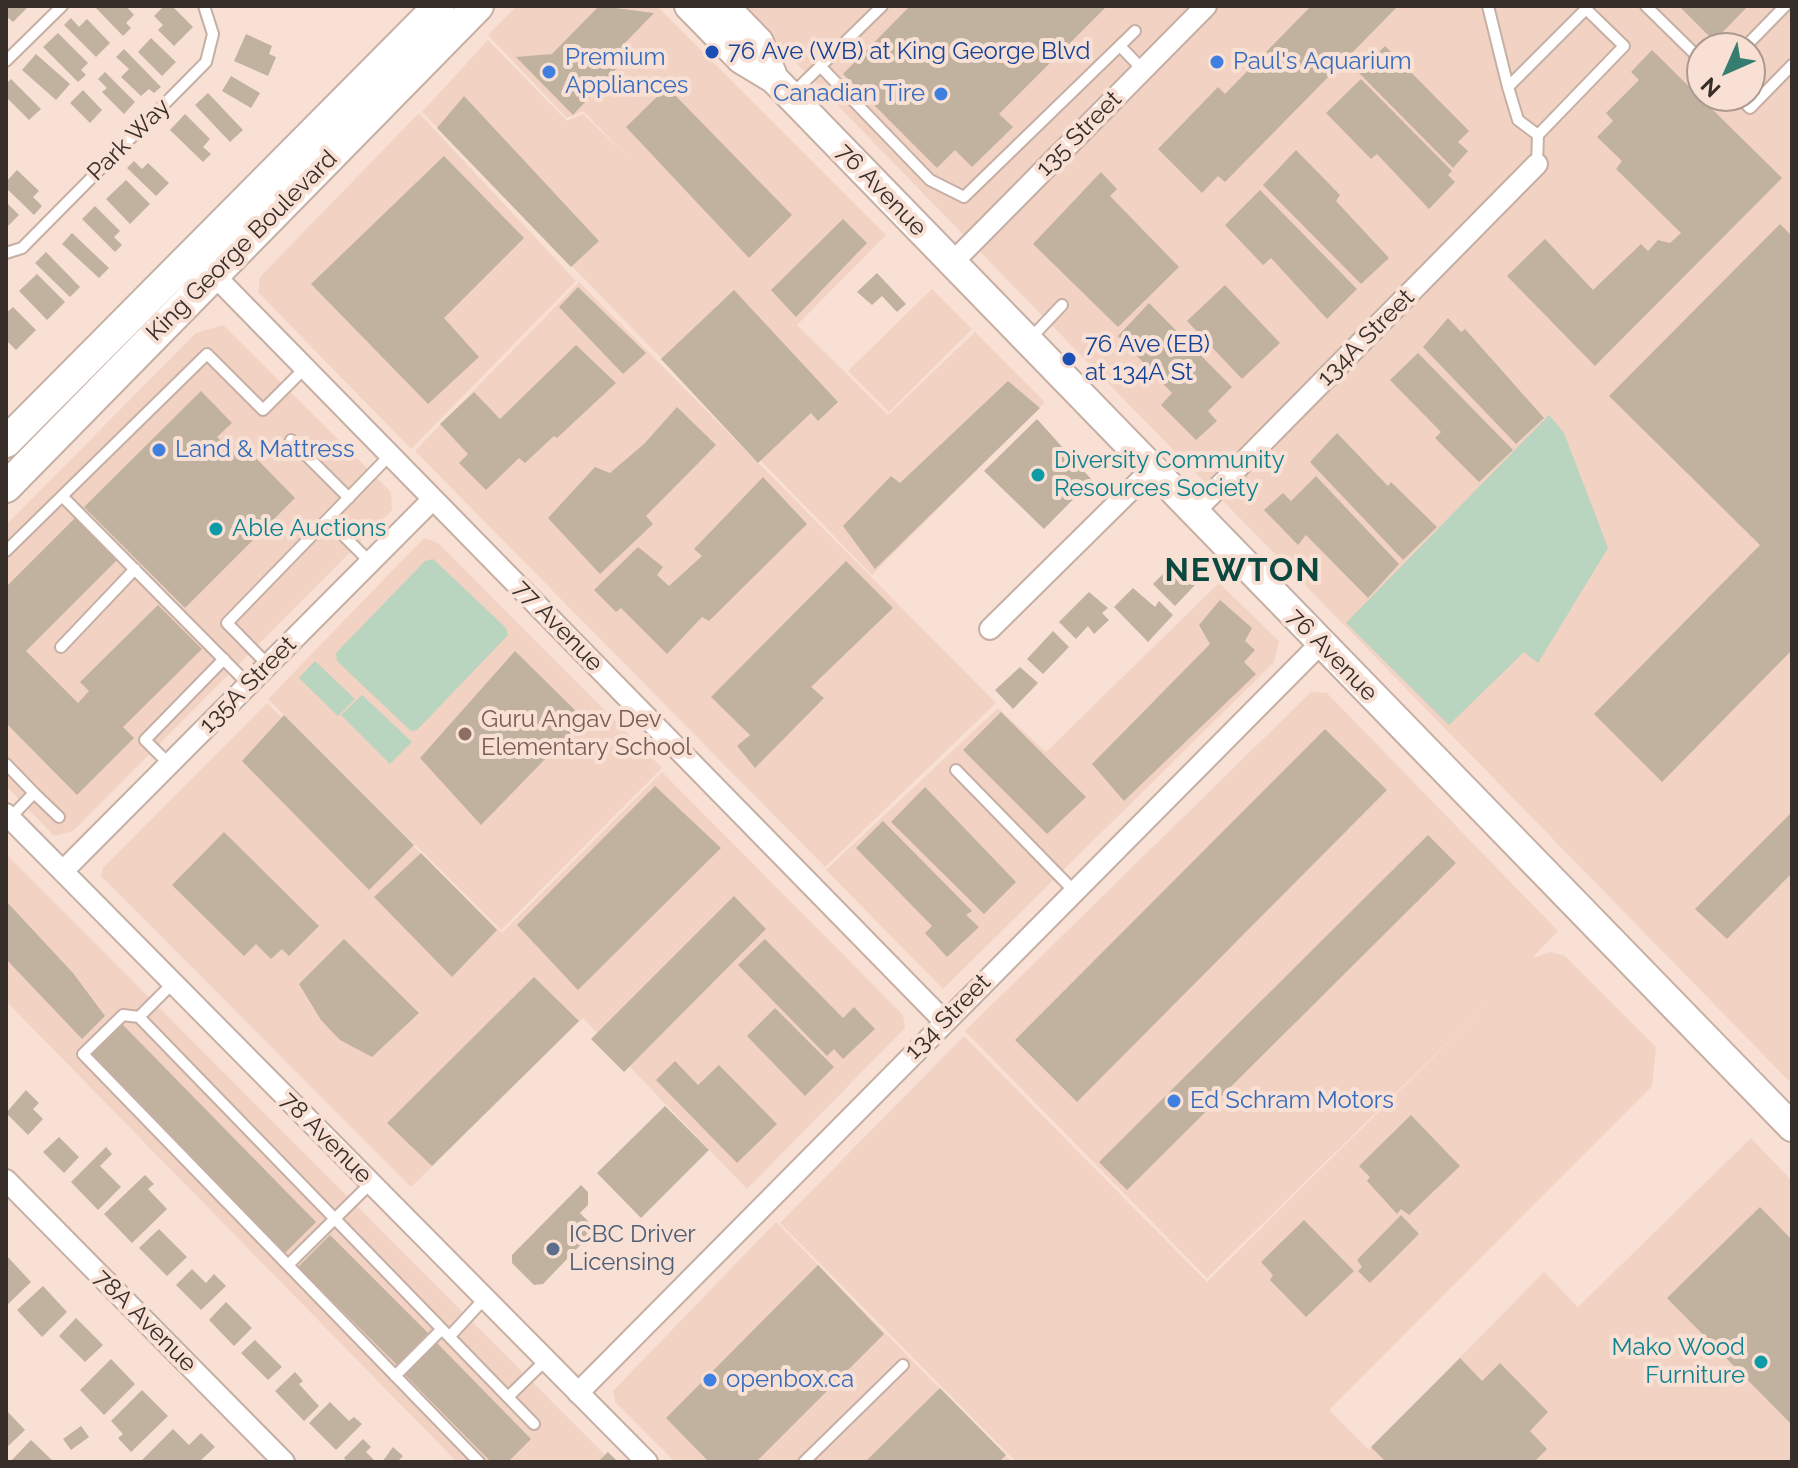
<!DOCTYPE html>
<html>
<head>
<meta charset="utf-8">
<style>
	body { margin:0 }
	#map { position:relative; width:1798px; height:1468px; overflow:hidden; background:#f8e0d4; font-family:Raleway,sans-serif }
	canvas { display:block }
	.frame { position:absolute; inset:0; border:8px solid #372e29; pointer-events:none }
	.north { position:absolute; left:1686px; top:32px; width:80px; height:80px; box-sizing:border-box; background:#f8e0d4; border:2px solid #ab9990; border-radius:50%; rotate:225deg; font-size:22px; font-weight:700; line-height:32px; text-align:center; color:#372e29 }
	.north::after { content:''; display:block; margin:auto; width:28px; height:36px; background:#377c71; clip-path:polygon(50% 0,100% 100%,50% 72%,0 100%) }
</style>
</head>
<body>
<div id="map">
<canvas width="1798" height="1468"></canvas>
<div class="frame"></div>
<div class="north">N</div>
</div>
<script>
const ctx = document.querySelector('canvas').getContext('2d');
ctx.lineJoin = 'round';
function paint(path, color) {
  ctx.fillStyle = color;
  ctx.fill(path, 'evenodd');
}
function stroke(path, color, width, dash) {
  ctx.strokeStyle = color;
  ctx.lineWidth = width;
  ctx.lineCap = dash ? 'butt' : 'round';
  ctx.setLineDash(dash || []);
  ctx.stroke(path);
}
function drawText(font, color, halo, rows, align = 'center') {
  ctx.font = font + ' Raleway,sans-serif';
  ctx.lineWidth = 8;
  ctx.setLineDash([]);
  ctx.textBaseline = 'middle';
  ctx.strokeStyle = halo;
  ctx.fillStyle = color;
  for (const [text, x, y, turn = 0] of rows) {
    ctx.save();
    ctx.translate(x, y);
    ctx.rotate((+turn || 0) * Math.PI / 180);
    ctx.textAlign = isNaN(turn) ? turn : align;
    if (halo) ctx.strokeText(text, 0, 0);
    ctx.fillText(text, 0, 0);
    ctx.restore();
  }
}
const built = new Path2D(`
	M517,6H657L886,235L797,325L888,415L975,332L1045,402L872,575L422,112L488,40L567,121L583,114L632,161L583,111L567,118L488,35Z
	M741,6H1792V1084L987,259ZM1702,48H1750V96H1702Z
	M419,113L576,281L411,449L258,292L260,277Z
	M579,282L996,703L825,867L415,451Z
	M932,289L972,329L889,412L848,371Z
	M223,325L391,492L392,510L73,831L54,836L6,786V525L196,333Z
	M424,538L438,543L662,768L501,930L268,699Z
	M1219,583L1279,641L1274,662L943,989L826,870L998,708L1046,752Z
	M1311,692L1327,693L1558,931L1532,958L1551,952L1565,956L1656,1047L1652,1086L1329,1410L1369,1450L1544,1272L1578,1307L1751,1138L1792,1181V1462H1016L780,1223L964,1036L1207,1282L1500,991L1207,1278L965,1031Z
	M267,703L502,933L662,772L903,1015L905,1028L747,1189L583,1018L411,1187L101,876L103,868Z
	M6,854L612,1462H457L6,1001Z
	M776,1222L1012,1462H675L615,1402L613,1391Z`);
const green = new Path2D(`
	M1549,415L1564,433L1608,548L1538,663L1524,652L1449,725L1346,623Z
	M433,559L506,628L508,635L417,730L411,731L337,661L336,653L425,561Z
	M315,661L355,699L338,716L299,678Z
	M362,695L412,742L390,764L341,715Z`);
const building = new Path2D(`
	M6,6H29L13,22L6,16Z
	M94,6H126L134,15L126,23L131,28L123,36Z
	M164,6H172L193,27L174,46L158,30L163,25L154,16Z
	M599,6L654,13L621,47L629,55L573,115L516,57L552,54Z
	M910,6H1107L999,114L1013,127L972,167L955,150L937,168L843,74Z
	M1311,6H1398L1225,182L1218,176L1202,193L1158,149L1218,87L1225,94Z
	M1679,6H1748L1714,41Z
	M71,18L79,27L87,19L110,43L96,57L64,25Z
	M58,33L88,63L81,70L86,75L78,82L43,47Z
	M246,34L272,46L269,54L276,57L268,76L234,61Z
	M151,38L176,62L162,76L138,52Z
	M1385,46L1469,131L1458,142L1468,151L1453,168L1359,73Z
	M124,49L161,87L154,93L149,89L141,96L121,77L129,69L116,57Z
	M1652,50L1782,178L1595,366L1507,276L1545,239L1593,290L1641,244L1648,251L1658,240L1670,243L1681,233L1616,169L1622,161L1597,137L1613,121L1606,113L1639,80L1631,72Z
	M36,54L70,84L56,100L22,70Z
	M105,72L135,102L124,114L102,92L107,88L98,79Z
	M231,76L260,93L251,108L222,91Z
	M11,79L41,109L29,120L6,97V84Z
	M1361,79L1452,171L1448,175L1455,182L1429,209L1377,154L1371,159L1326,113Z
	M667,87L792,215L749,258L626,127Z
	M83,90L102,110L90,123L70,103Z
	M208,93L243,130L230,142L195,105Z
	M464,96L599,241L571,267L437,128Z
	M185,114L210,139L203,147L211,154L203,162L170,130Z
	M1296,150L1340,195L1336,201L1389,258L1361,284L1263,185Z
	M444,156L524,238L444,318L479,357L428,404L311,284Z
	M134,161L142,169L148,163L169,183L156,196L127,168Z
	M17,170L39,191L33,197L42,206L34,215L6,188V182Z
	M1101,172L1117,189L1110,196L1179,267L1118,327L1033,244Z
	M126,180L150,204L130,224L106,199Z
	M1260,190L1357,289L1327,319L1271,258L1263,265L1225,225Z
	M6,202L19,215L6,228Z
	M95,206L120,231L114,237L122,245L115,252L82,219Z
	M843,219L867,243L796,317L771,290Z
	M1780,224L1792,236V650L1662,782L1594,714L1760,545L1609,396Z
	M72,233L109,268L99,278L62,244Z
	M46,252L80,287L70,297L35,263Z
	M877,273L906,304L897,312L882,296L872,305L857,292Z
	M37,274L65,302L47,320L19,291Z
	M1225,285L1280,343L1242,379L1187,321Z
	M578,287L646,353L623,374L559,307Z
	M734,290L838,402L818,421L811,413L758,463L661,359Z
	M1149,303L1232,387L1208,411L1217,421L1196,440L1161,405L1172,393L1118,336Z
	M13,307L36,330L16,350L6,340V313Z
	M1448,318L1461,332L1465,329L1544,418L1516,444L1423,347Z
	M576,345L616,383L557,438L554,436L525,463L519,458L486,490L459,463L468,454L440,424L474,392L500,419Z
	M1418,353L1513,450L1479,482L1435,438L1441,432L1390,380Z
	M1008,381L1040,408L875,569L843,526L891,476L900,483Z
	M201,391L232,423L217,437L238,458L247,449L295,498L185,608L84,507Z
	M677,407L716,445L646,516L653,524L600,574L548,518L595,467L610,473L644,444Z
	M1037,419L1092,480L1044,529L984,471Z
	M1337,433L1388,486L1391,482L1437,527L1403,560L1310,462Z
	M1316,476L1399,564L1368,598L1306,535L1298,545L1264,510L1283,493L1291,501Z
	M763,477L807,524L709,621L702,617L667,654L621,608L616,612L594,590L638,547L663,567L657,575L669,586L702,556L694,549Z
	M75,518L117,560L26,651L78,703L89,691L80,682L158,605L202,649L123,727L134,738L77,795L6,723V587Z
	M846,561L893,608L811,687L824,698L755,768L737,746L750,735L711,697Z
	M1171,566L1195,585L1175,606L1153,584Z
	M1133,588L1155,607L1159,601L1173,615L1148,642L1114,607Z
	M1089,592L1108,608L1102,613L1109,620L1094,634L1088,626L1076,639L1059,622Z
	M1220,600L1252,628L1245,641L1255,650L1244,662L1256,674L1124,801L1092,764L1210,644L1199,625Z
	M1053,631L1069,647L1043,674L1027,659Z
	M515,651L584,719L481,825L420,758Z
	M1020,667L1038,683L1013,709L995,690Z
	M1001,712L1086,797L1047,834L963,750Z
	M284,715L414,845L369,890L242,761Z
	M1325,729L1387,790L1077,1102L1015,1040Z
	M655,786L721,848L578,990L517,925Z
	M925,787L1016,882L984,914L891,822Z
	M1792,812V873L1727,939L1695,909Z
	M883,821L972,911L966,915L979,927L947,957L925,933L932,926L856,848Z
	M224,832L319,926L289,956L282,949L271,959L256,944L244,956L172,885Z
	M1428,835L1456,863L1127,1190L1099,1162Z
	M421,853L497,930L452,977L374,897Z
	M734,896L766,929L624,1072L591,1039Z
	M6,901L73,973L105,1016L82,1039L6,959Z
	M344,939L419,1013L372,1057L340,1040L321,1020L299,984Z
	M765,939L843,1018L854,1007L875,1029L843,1059L834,1049L827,1056L738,965Z
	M534,977L579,1021L432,1166L387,1123Z
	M775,1008L834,1067L805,1096L747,1036Z
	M122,1024L316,1222L285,1253L91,1055Z
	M675,1061L698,1085L719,1065L777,1124L737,1163L656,1080Z
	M26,1090L39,1103L33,1109L43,1119L28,1135L6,1113Z
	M665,1106L709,1150L641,1218L597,1173Z
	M1411,1115L1460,1166L1409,1215L1401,1209L1397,1214L1367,1181L1370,1177L1359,1166Z
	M59,1137L79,1157L64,1173L43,1152Z
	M106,1147L112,1154L100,1166L121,1187L98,1210L71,1182Z
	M145,1175L154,1184L148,1189L167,1209L132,1243L104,1214Z
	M581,1185L588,1192V1205L580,1213L593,1226L592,1233L543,1284L534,1285L512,1263V1255Z
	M1760,1207L1792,1240V1425L1667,1298Z
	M1401,1215L1419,1234L1370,1283L1358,1271L1362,1267L1357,1260Z
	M1304,1220L1354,1271L1306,1317L1270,1280L1273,1275L1261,1262Z
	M159,1229L187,1257L167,1276L139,1248Z
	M330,1235L428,1333L397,1365L298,1267Z
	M6,1255L31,1282L6,1306Z
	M818,1265L884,1334L756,1462H709L666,1418Z
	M192,1269L206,1283L214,1274L226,1286L201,1310L176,1285Z
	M43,1286L67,1312L42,1337L17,1310Z
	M226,1302L252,1328L234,1346L209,1320Z
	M76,1318L103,1345L85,1362L59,1336Z
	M255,1340L282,1367L268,1380L241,1353Z
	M436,1342L531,1439L508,1462H491L404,1374Z
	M1460,1358L1482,1381L1500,1363L1548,1412L1530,1431L1547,1449L1534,1462H1386L1371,1447Z
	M111,1359L135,1384L104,1415L80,1390Z
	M295,1372L303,1381L299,1384L319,1406L304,1421L275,1391Z
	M940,1388L1006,1455L999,1462H865Z
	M142,1390L168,1416L131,1452L118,1438L123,1434L111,1421Z
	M330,1402L349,1421L354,1417L362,1424L336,1450L309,1423Z
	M6,1410L25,1430L6,1448Z
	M81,1426L89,1437L71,1450L63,1439Z
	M173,1429L189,1445L201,1433L215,1447L199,1462H140Z
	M363,1439L371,1447L366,1452L376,1462H347L344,1458Z
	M31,1440L54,1462H10Z
	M393,1447L403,1456L397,1462H382Z
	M608,1452L618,1462H598Z`);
const lane = new Path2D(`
	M1488,6L1508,87
	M1646,6L1702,61
	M1120,46L1143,70
	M1744,48L1785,6
	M6,61L62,6
	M820,66L930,180L964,197L1135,31
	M792,94L882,6
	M1738,96L1750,108L1792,65
	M1537,164L1538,135L1624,46L1586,9L1508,87L1518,120L1538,135
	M6,253L22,248L206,62L213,34L204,6
	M1029,340L1062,305
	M291,440L349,498
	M62,496L248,684
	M328,520L370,562
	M6,551L207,354L263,410L305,368
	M61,647L135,569
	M268,665L227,623L390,455
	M6,764L34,793L10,818
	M169,764L145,740L224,659
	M956,770L1074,891
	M34,793L59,817
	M173,983L139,1017L534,1424
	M139,1017L123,1015L83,1054L479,1462
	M288,1265L371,1183
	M450,1336L485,1298
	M395,1376L442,1329
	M508,1397L546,1360
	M804,1462L903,1365`);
const street = new Path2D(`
	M952,263L1206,6
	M216,264L214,275L944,1021
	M1194,512L1537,164
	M990,629L1152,469
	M6,814L647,1462
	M63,871L433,499
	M6,1180L284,1462
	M578,1393L1321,643`);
const secondary = new Path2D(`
	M689,6L741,59L774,79L1792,1127
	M724,6L759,42L774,79`);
const primary = new Path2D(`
	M6,442L439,6
	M6,487L478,6`);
const markers = [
	[712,52,8,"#1a4fb4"],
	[1217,62,8,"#3f7fe0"],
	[549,72,8,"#3f7fe0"],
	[941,94,8,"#3f7fe0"],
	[1069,359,8,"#1a4fb4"],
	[159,450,8,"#3f7fe0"],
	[1038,475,8,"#0f9aa8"],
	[216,529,8,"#0f9aa8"],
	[465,734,8,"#8d6e63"],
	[1174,1101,8,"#3f7fe0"],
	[553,1249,8,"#5c6f8a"],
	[1761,1362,8,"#0f9aa8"],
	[710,1380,8,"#3f7fe0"]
];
const transitNames = [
	["76 Ave (WB) at King George Blvd",728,52],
	["76 Ave (EB)",1085,345],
	["at 134A St",1085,373]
];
const shopNames = [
	["Premium",565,58],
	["Appliances",565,86],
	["Paul's Aquarium",1233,62],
	["Canadian Tire",925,94,"right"],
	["Land & Mattress",175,450],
	["Ed Schram Motors",1190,1101],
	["openbox.ca",726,1380]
];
const streetNames = [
	["135 Street",1079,134,-45],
	["Park Way",129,140,-45],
	["76 Avenue",881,190,46],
	["King George Boulevard",242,246,-45],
	["134A Street",1366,338,-45],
	["77 Avenue",558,626,46],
	["76 Avenue",1332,655,46],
	["135A Street",248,685,-45],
	["134 Street",948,1017,-45],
	["78 Avenue",326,1138,45],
	["78A Avenue",145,1321,45]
];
const cultureNames = [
	["Diversity Community",1054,461],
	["Resources Society",1054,489],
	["Able Auctions",232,529],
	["Mako Wood",1745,1348,"right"],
	["Furniture",1745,1376,"right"]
];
const educationNames = [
	["Guru Angav Dev",481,720],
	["Elementary School",481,748]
];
const serviceNames = [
	["ICBC Driver",569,1235],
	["Licensing",569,1263]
];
const districtNames = [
	["NEWTON",1243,571]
];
paint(built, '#f2d2c3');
paint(green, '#b9d4bf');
paint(building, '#c0b29f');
stroke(lane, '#c6afa4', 14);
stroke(street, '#c6afa4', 24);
stroke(secondary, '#c6afa4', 32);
stroke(primary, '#c6afa4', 34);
stroke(lane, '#fff', 10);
stroke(street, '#fff', 20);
stroke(secondary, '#fff', 28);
stroke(primary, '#fff', 30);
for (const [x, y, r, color] of markers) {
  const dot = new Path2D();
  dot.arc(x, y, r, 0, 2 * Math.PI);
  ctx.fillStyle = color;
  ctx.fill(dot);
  stroke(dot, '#f8e0d4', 3);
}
drawText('24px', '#164399', '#f8e0d4', transitNames, 'left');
drawText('24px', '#366cbe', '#f8e0d4', shopNames, 'left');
drawText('24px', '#372e29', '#f8e0d4', streetNames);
drawText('24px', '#0d838f', '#f8e0d4', cultureNames, 'left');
drawText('24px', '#785e54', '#f8e0d4', educationNames, 'left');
drawText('24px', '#4e5e75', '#f8e0d4', serviceNames, 'left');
ctx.letterSpacing = '2px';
drawText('bold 32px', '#0b4840', '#f8e0d4', districtNames);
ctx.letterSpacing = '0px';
</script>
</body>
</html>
